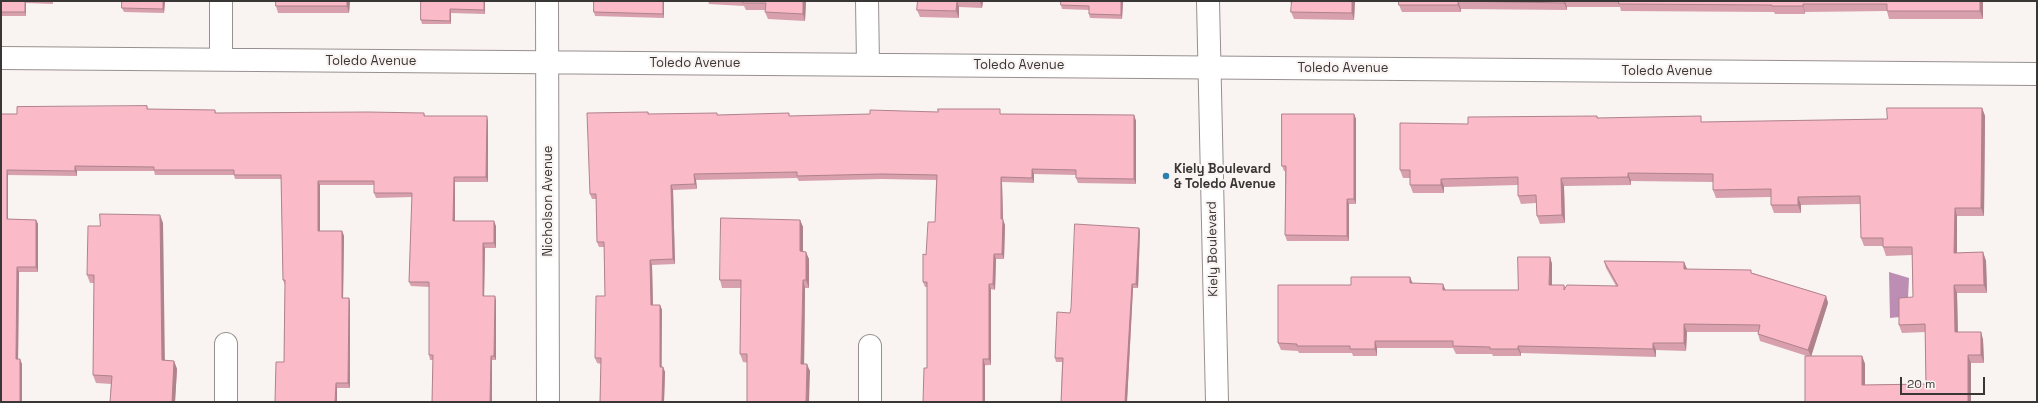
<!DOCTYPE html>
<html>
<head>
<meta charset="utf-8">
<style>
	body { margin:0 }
	#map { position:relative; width:2038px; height:403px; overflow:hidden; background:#f9f3f1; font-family:"Space Grotesk",sans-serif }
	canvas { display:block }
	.frame { position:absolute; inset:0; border:2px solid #393636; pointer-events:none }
	.scale { position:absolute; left:1900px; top:377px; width:85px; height:18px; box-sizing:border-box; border:2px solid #393636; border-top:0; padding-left:5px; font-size:12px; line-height:14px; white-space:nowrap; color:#393636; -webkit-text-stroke:3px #f9f3f1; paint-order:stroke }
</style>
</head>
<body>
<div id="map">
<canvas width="2038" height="403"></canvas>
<div class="frame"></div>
<div class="scale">20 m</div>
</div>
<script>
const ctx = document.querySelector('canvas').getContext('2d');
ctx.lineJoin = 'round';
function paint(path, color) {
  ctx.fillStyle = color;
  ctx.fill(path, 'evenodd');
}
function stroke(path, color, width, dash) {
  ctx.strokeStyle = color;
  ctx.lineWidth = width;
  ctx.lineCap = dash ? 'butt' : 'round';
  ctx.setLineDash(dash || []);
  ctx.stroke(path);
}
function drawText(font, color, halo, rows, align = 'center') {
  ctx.font = font + ' "Space Grotesk",sans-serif';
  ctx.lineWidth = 4;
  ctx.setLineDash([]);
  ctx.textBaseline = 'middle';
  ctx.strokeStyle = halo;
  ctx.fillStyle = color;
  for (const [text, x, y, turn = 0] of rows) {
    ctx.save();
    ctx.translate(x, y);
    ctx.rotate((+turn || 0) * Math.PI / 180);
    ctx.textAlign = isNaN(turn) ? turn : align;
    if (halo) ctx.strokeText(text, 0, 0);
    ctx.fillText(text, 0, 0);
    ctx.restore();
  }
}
const water = new Path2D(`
	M1889,272L1909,278L1908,298L1900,317L1890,318Z`);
const street = new Path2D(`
	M221,1V59
	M547,1L548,402
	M867,1L868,64
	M1,58L2037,74
	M226,344V402
	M870,346V402`);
const secondary = new Path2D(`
	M1208,1L1217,402`);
const wall = new Path2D(`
	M1,1H53V4L26,3V16H1Z
	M165,1L164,13L124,12L122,8Z
	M276,1H350L349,13H278L276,6Z
	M421,1H485V14L451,13V24H422L421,20Z
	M594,1H664V18L595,16L594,12Z
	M708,1H806L805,21L768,19L765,12L766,10H746L744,6L709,4Z
	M918,1H983L982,8L959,7V18L920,17L917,10Z
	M1061,1H1123L1122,19L1090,18L1089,14V10L1062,9L1061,5Z
	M1290,1H1355L1354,20L1294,19L1291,12L1292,6Z
	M1399,1H1983V19H1889L1887,11L1805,12V14H1775L1774,12L1621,11L1620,7H1567V10L1461,9V12H1402L1399,5Z
	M147,106L148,109L215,110L216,113H424L425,116L488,121V182H455V221L496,226V248H485L484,296H495L496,301V360H492V402H432L433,360H430L429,355V287L411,286L409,282L412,197L376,198L374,193V185H320V231H342L344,236L343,298H349L350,302V388H337L284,362L285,285L283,280L281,179H235L234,175H155L154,171H77V176L8,175V219L36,220L38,224V272H19L18,359L22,364L1,402V114H17Z
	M1982,108L1985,116L1984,216H1957V253L1983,252L1986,261L1987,293H1957L1958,332H1981L1983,340L1984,363H1971V402H1805L1807,356L1760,341L1758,334V332H1687L1686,351L1656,350V357L1521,353V356H1493L1492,354H1456L1453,348H1377V356H1353L1352,353H1299L1298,351L1281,350L1278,343L1351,285L1412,283L1446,290H1518L1550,257L1552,264V285H1564L1565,288L1616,286L1606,268L1604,261L1684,262L1687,269L1753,273L1826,296L1828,303L1811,356H1862L1865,364V385L1926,384L1925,332L1902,333L1899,325L1913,297L1912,255L1886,256L1883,247V246H1864L1861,238L1860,204L1801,205V213H1774L1771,205V197L1716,198L1713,190V182L1631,181V185L1564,186L1565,223L1540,224L1537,216L1536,203L1521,204L1518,196V185L1444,187V193H1413L1410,185V178H1403L1400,170L1468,124L1597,116L1598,118L1703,122L1887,119Z
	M648,112L649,114L790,116L1001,114L1134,115L1136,121V184L1078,183L1076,178V175L1034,174V183L1002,182L1003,220L1005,225L1004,259H996L995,290L991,289V365L927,368V287H925L923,282L926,255L935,222L936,180L882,179L799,181L797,178L696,180L697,189L673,190L675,264L652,265L653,305H660L662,310V367H663L665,372L664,402H600L601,364L597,363L595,358L605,296L604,247H599L597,242L596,199H592L590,194Z
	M1354,114L1356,119V204H1349V241H1287L1285,235V171H1284L1282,166Z
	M800,220L803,227V251L809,259V288H805L804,364L810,371L743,362L740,354L741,288H722L720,280Z
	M163,223L164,360L174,361L177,369L175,402H110L111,384L96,383L93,375L94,283H90L87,275L100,226Z
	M1139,228L1140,231L1138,288H1133L1127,402H1061L1062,362H1056L1055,358L1070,313Z`);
const shadedWall = new Path2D(`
	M25,1L26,3V16L25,12Z
	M163,1H165L164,13L163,9Z
	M347,1H350L349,13L347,6Z
	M484,1H485V14L484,10Z
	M663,1H664V18L663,14Z
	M803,1H806L805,21L803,14Z
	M957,1L959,7V18L956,11Z
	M980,1H983L982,8Z
	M1121,1H1123L1122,19L1121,15Z
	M1352,1H1355L1354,20L1352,13Z
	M1458,1L1461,9V12L1458,5Z
	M1564,1H1565L1567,7V10L1564,3Z
	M1980,1H1983V19L1980,11Z
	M1803,4L1805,12V14L1803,6Z
	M450,9L451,13V24L450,21Z
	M1982,108L1985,116L1984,216L1981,208Z
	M1354,114L1356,119V204L1354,199Z
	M1134,115L1136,121V184L1134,179Z
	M487,116L488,121V182L486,177Z
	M75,166L77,171V176L75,171Z
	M1032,169L1034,174V183L1032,178Z
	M7,170L8,175V224L7,219Z
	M1628,173L1631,181V185L1628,177Z
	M694,174L696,180L697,189L695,184Z
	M454,177L455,182V225L453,221Z
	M1001,177L1002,182L1003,220L1005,225L1004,259L1002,254Z
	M1561,178L1564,186L1565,223L1562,215Z
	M1441,179L1444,187V193L1441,185Z
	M318,181L320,185V236L318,231Z
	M671,185L673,190L675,264L673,259Z
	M1798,197L1801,205V213L1798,205Z
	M1347,199L1349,204V241L1347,236Z
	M1955,208L1957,216V261L1954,253Z
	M160,215L163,223L165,368L162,360Z
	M36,220L38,224V272L36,267Z
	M800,220L803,227V259L800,251Z
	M494,221L496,226V248L494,243Z
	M1139,228L1140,231L1138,288L1136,284Z
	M342,231L344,236L343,302L342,298Z
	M483,243L485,248L484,301L483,296Z
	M806,252L809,259V288L806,280Z
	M1983,252L1986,261L1987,293L1984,285Z
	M994,254L996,259L995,290L993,284Z
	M1550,257L1552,264V292L1549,285Z
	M650,260L652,265L653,310L651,305Z
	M1684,262L1687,269H1684Z
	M17,267L19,272L18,364L16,359Z
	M1410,277L1413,284L1410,283Z
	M803,280L805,288L804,371L801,364Z
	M989,284L991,289V365L989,359Z
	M1132,284L1133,288L1127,402H1125Z
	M1443,284L1446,291L1443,290Z
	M1954,285L1957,293L1958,340L1955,332Z
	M495,296L496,301V360L494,356Z
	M1826,296L1828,303L1811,357L1808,350Z
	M349,298L350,302V388L348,383Z
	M660,305L662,310L661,372L660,367Z
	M1684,324L1687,332L1686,351L1684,343Z
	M1981,332L1983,340L1984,363L1981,355Z
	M1375,341L1377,348V356L1375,349Z
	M1653,343L1656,350V357L1653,349Z
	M1518,346L1521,353V356L1518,349Z
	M1968,355L1971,363V402H1968Z
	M491,356L492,360V402H490Z
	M1862,356L1865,364V393L1862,385Z
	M20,359L22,364V402H20Z
	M983,359L985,365V402H983Z
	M174,361L177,369L175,402H172Z
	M807,364L810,371L809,402H806Z
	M663,367L665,372L664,402H662Z
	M336,383L337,388V402H335Z`);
const building = new Path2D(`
	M1,1H25V12H1Z
	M122,1H163V9L122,8Z
	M276,1H347V6H276Z
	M421,1H484V10L450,9V21L421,20Z
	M594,1H663V14L594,12Z
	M743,1H803V14L765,12L766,3H743Z
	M918,1H957L956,11L917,10Z
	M1061,1H1121V15L1089,14V6L1061,5Z
	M1292,1H1352V13L1291,12Z
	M1399,1H1564V3L1458,1V5H1399Z
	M1619,1H1980V11H1887V4H1803V6H1772V5L1619,4Z
	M147,106V109L215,110V113L368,112L424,113V116H487L486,177H454L453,221H494V243H483V296H495L494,356H491L490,402H432L433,355H429V282H409L412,193H374V181H318V231H342V298H349L348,383H336L335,402H275L276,362H284L285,280H283L281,175H234V170H154V167L75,166V171L7,170V219L36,220V267H17L16,359H20V402H1V114H17V107Z
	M1887,108H1982L1981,208H1955L1954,253L1983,252L1984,285H1954L1955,332H1981V355H1968V402H1805V356H1862V385L1926,384L1925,324L1899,325V298L1913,297L1912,247H1883V238H1861L1860,196L1798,197V205H1771V189L1713,190V174L1628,173V177L1561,178L1562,215L1537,216L1536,195L1518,196V177L1441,179V185H1410V170H1400V123L1468,124V117L1597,116V118L1701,116V122L1887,119Z
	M938,109H1000V114L1134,115V179L1076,178V170L1032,169V178L1001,177V219H1003L1002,254H994L993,284H989V359H983V402H923L924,368H927V282H923V254L926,255L928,222H935L937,175L881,174L797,176V172L694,174L695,184L671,185L673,259L650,260L651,305H660V367H663L662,402H600L601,358H595L596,296H605L604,242H597L596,194H590L587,113L648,112V114L717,113V115L789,113V116L870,114V110L938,112Z
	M1282,114H1354V199H1347V236L1285,235L1286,166H1282Z
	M100,214L160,215L162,360L174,361L172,402H110L112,376L93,375L94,275H87L88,226H100Z
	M721,218L800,220V251L806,252V280H803L801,364H807L806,402H747V354H740L741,280H720Z
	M1075,224L1139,228L1136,284H1132L1125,402H1061L1063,358H1055L1057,312L1070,313L1071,308Z
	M1518,257H1550L1549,285H1564V290L1567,285L1618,286L1604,261L1684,262V269L1751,270V273L1826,296L1808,350L1758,334L1760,325L1684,324V343H1653V349L1518,346V349H1490V347L1453,346V341H1375V349H1350V346H1297V344L1278,343V285H1351V277H1410V283L1443,284V290H1518Z`);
const markers = [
	[1166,176,4,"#2b7eae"]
];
const streetNames = [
	["Toledo Avenue",371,61],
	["Toledo Avenue",695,63],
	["Toledo Avenue",1019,65],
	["Toledo Avenue",1343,68],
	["Toledo Avenue",1667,71],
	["Nicholson Avenue",548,201,-90],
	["Kiely Boulevard",1213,249,-91]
];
const poiNames = [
	["Kiely Boulevard",1174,169],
	["& Toledo Avenue",1174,184]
];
paint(water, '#bc8eb3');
stroke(street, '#97908f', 24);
stroke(secondary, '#97908f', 24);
stroke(street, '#fff', 22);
stroke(secondary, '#fff', 22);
paint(wall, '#d7a0ac');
paint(shadedWall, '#af828c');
paint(building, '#fabac8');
stroke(building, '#af828c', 1);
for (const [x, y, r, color] of markers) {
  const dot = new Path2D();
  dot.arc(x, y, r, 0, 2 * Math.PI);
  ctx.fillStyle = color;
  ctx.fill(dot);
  stroke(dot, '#f9f3f1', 1.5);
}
drawText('13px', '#393636', '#f9f3f1', streetNames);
drawText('bold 13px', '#393636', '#f9f3f1', poiNames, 'left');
</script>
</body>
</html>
